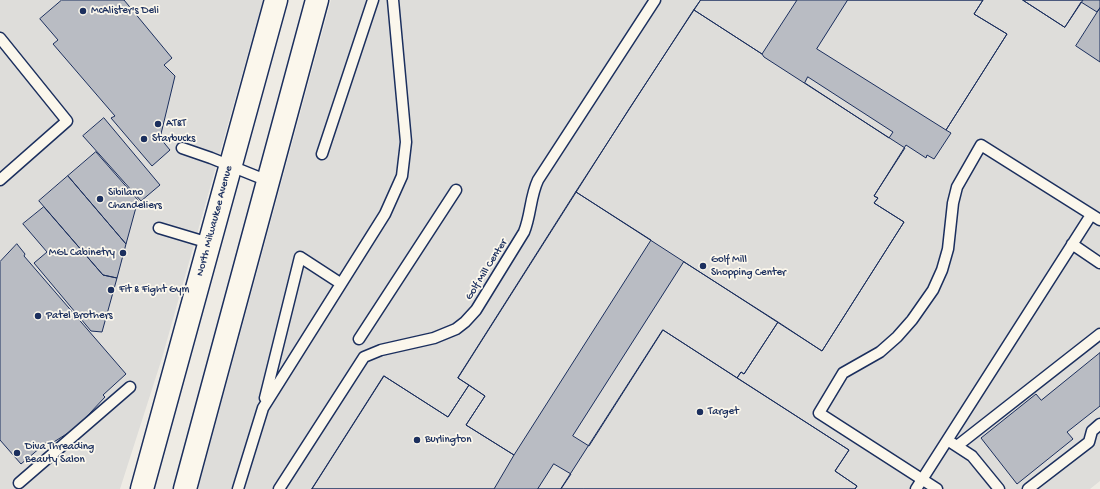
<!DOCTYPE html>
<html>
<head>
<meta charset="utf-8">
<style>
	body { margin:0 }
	canvas { display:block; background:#eeebe4 }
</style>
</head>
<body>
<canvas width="1100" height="489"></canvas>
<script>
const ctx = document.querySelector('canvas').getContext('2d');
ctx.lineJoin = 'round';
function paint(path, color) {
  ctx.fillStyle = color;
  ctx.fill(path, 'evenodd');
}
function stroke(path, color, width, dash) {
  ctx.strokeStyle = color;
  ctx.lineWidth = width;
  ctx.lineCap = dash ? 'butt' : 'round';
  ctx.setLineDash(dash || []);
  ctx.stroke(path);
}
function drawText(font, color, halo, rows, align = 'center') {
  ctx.font = font + ' "Gochi Hand",sans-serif';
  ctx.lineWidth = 3.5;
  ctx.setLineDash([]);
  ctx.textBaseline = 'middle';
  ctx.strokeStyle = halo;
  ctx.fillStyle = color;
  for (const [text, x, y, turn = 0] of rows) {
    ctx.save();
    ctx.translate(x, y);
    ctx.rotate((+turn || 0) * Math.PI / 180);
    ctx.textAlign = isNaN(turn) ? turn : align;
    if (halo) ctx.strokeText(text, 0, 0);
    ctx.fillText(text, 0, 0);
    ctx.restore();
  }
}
const built = new Path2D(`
	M0,0H263L162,358L120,489H0Z
	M331,0H1100V481L1090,489H198Z`);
const building = new Path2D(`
	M62,0H124L172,58L164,65L175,76L160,138L170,150L152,166L111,118L115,116L53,44L58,40L40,19Z
	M701,0H983L974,14L1007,34L946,130L951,133L934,159L927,155L926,158L906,145L874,196L878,198L874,203L904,222L822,351L778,322L744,374L741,372L737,378L849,450L835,471L857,486L855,489H312L384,376L448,417L469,385L458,378L629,109Z
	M701,0H797L762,54L694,10Z
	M848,0H983L974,14L1007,34L946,130L817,49Z
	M1023,0H1100V8L1097,12L1081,2L1065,27Z
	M1023,0H1083L1065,27Z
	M1100,8V62L1076,46Z
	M694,10L762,54L764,57L905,148L874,196L878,198L874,203L904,222L822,351L576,192Z
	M808,77L893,132L889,138L805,83Z
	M104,118L160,185L141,201L83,136Z
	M96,152L138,200L126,244L68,176Z
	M68,176L126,244L117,278L103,275L39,201Z
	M576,192L651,240L514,455L466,425L485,396L458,378Z
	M44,207L103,275L117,278L102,332L91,331L34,263L47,252L23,224Z
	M17,244L25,254L24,256L126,374L103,395L105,397L76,428L49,445L47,442L21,464L0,440V262Z
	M684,262L778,322L744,374L741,372L737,378L663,330L589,446L573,436Z
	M663,330L849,450L835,471L857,486L855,489H561Z
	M1100,353V406L1067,432L1073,439L1017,484L981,438L1036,394L1041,400Z
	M384,376L448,417L469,385L485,396L466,425L514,455L494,489H312Z
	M554,464L571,474L561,489H538Z`);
const service = new Path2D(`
	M0,38L67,121L0,180
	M182,148L211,158L268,181
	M322,154L373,0
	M159,228L209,243
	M1072,244L1100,263
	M359,339L456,190
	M265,398L300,257L340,283
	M952,443L972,456L999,489
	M957,446L1100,334
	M19,483L130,387
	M238,489L263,408L385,214L402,176L406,142L393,0
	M279,489L364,357L381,350L434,338L456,329L465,322L476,310L524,232C531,215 530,197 538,180L655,0
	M916,489L1091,215
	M937,489L819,413L843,373L880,352L897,337L912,320L933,290L942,270L948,249L953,203L957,187L981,145L1100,220
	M1028,489L1089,442L1092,431L1100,424`);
const primary = new Path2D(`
	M142,489L276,0
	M185,489L317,0`);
const markers = [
	[83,11,4,"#1b2f5e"],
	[158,124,4,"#1b2f5e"],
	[144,139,4,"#1b2f5e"],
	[100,199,4,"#1b2f5e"],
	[123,253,4,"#1b2f5e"],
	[703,266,4,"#1b2f5e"],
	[111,290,4,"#1b2f5e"],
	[38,316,4,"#1b2f5e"],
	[700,412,4,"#1b2f5e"],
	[417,440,4,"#1b2f5e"],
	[17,453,4,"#1b2f5e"]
];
const poiNames = [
	["McAlister's Deli",91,11],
	["AT&T",166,124],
	["Starbucks",152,139],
	["Sibilano",108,193],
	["Chandeliers",108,206],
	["MGL Cabinetry",115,253,"right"],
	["Golf Mill",711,260],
	["Shopping Center",711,273],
	["Fit & Fight Gym",119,290],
	["Patel Brothers",46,316],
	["Target",708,412],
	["Burlington",425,440],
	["Diva Threading",25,447],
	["Beauty Salon",25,460]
];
const streetNames = [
	["North Milwaukee Avenue",215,221,-75],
	["Golf Mill Center",487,270,-58]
];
paint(built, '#deddda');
paint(building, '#b9bcc3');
stroke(building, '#1b2f5e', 1);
stroke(service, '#1b2f5e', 13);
stroke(primary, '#1b2f5e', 25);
stroke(service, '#fbf7ec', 10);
stroke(primary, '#fbf7ec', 22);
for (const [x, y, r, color] of markers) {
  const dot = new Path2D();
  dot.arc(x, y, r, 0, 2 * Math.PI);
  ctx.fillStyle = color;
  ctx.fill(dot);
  stroke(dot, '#fbf7ec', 1.5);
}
drawText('11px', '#1b2f5e', '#fbf7ec', poiNames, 'left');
drawText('11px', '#1b2f5e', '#fbf7ec', streetNames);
</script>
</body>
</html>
